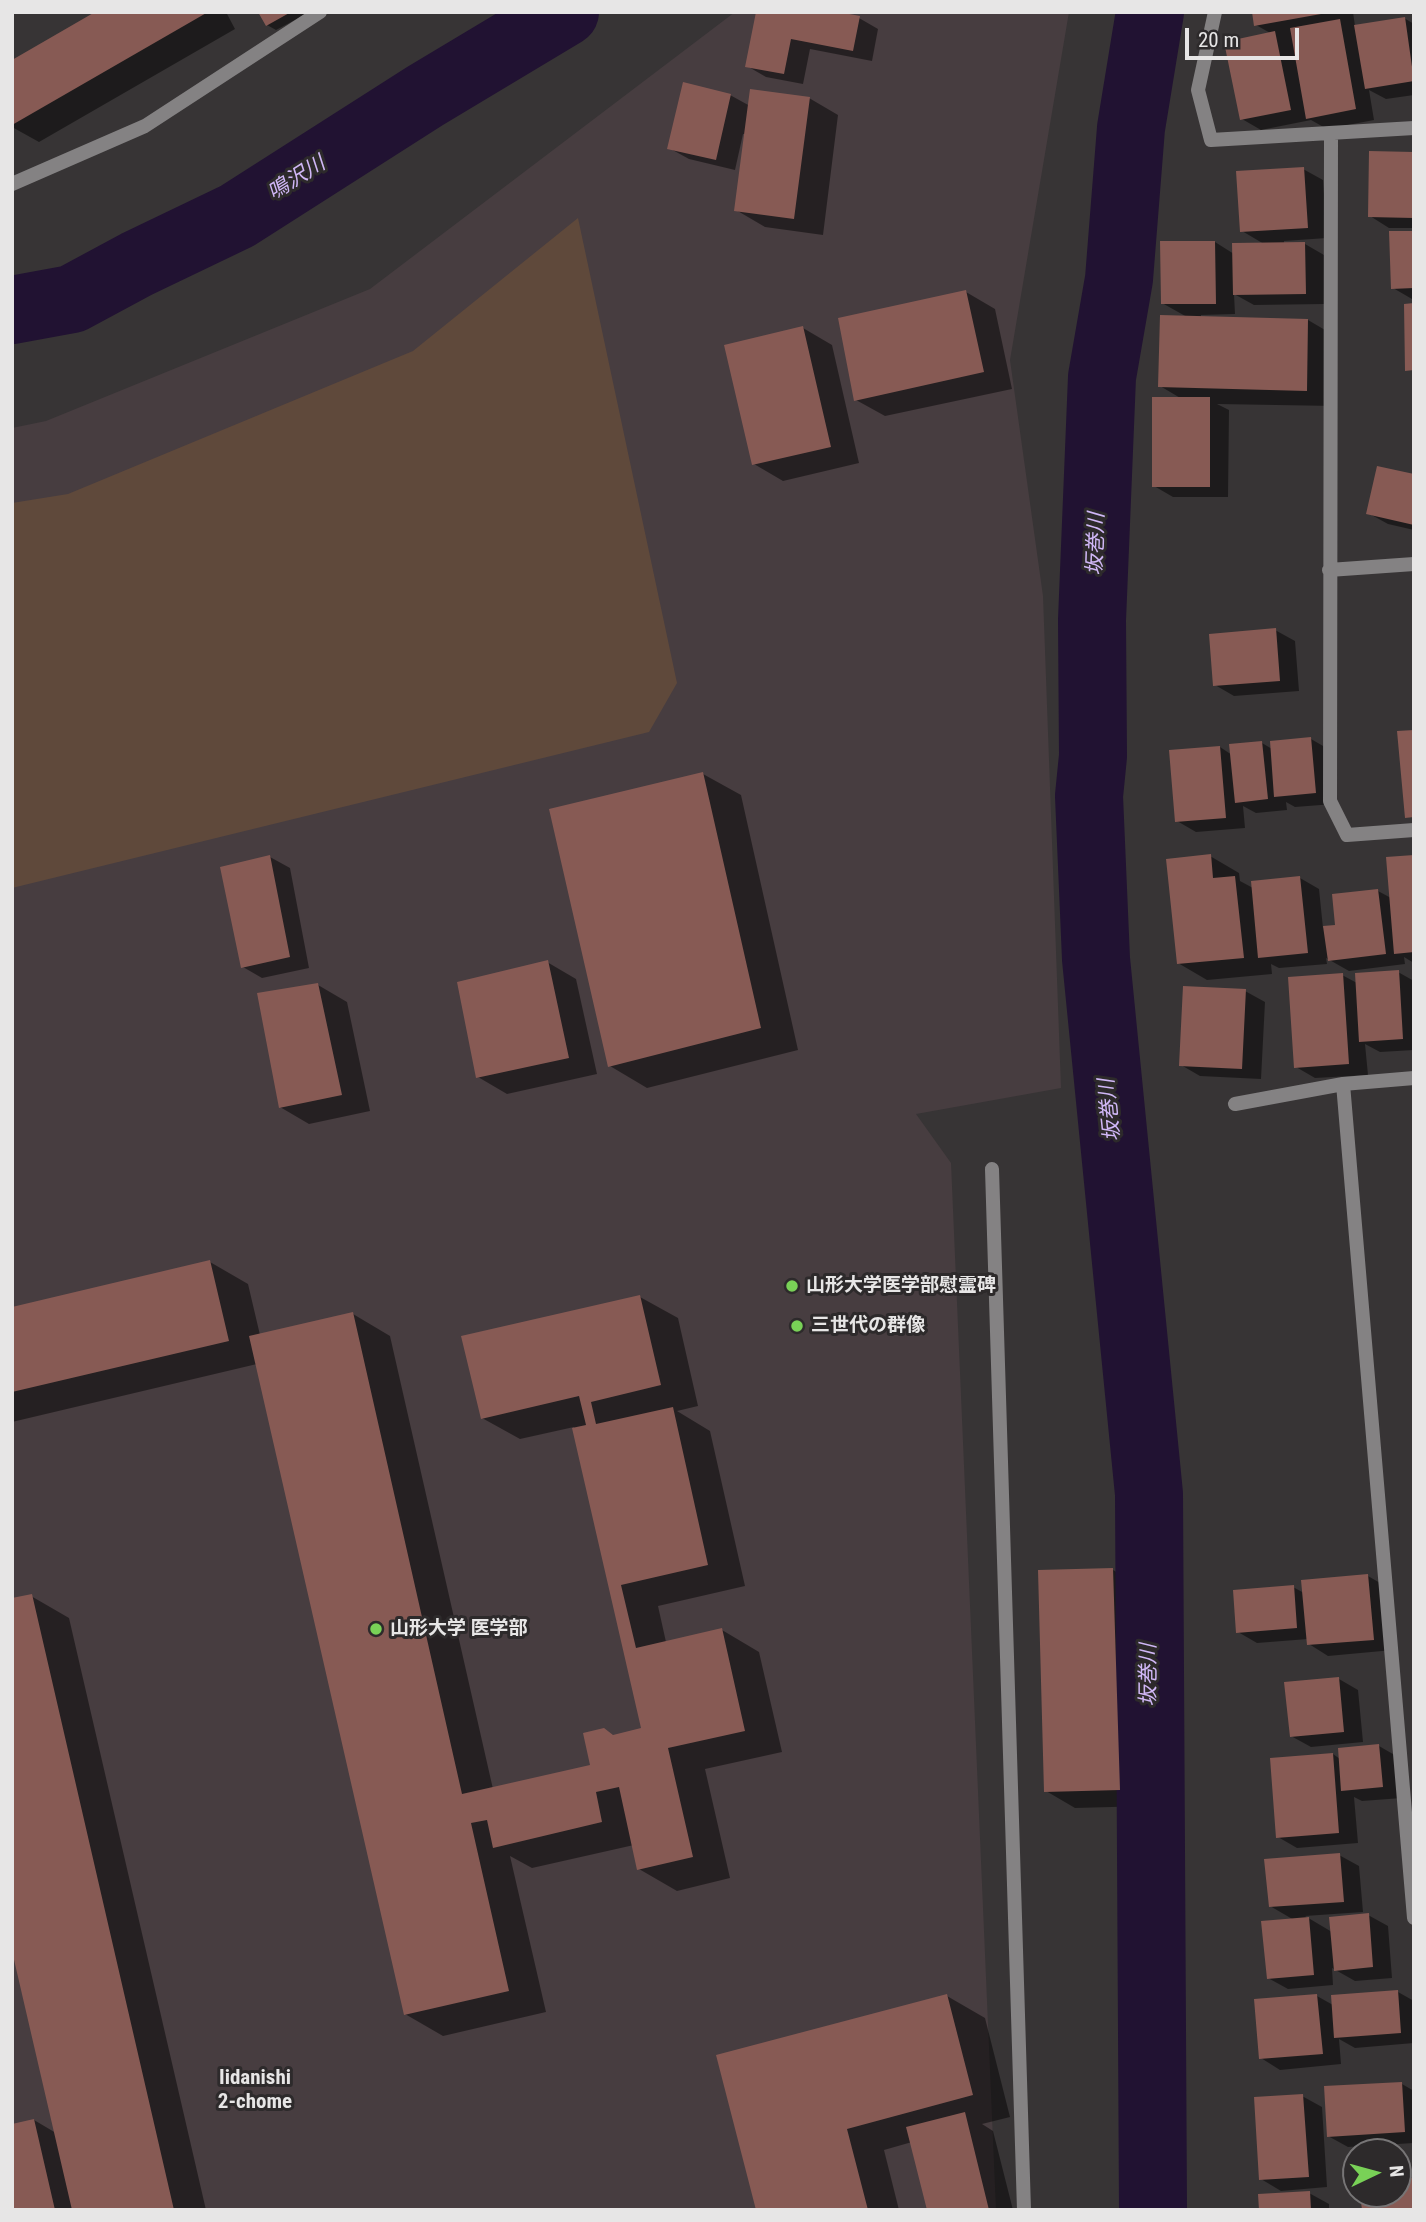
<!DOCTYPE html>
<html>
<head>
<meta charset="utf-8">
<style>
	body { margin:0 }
	#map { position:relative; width:1426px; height:2222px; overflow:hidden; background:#373435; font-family:"Roboto Condensed",sans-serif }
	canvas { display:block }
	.frame { position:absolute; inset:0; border:14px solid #e7e6e6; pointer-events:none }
	.north { position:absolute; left:1342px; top:2138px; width:70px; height:70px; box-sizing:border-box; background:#2d2a2b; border:2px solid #777576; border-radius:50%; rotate:85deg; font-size:19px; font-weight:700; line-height:28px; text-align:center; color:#e7e6e6 }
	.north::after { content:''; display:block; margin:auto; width:24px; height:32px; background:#79d157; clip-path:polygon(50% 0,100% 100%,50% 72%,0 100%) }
	.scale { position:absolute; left:1185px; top:28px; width:114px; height:32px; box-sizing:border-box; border:4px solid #e7e6e6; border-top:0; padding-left:9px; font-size:21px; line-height:24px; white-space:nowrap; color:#e7e6e6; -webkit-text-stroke:5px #2d2a2b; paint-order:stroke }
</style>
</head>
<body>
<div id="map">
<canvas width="1426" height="2222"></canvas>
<div class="frame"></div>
<div class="north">N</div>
<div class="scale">20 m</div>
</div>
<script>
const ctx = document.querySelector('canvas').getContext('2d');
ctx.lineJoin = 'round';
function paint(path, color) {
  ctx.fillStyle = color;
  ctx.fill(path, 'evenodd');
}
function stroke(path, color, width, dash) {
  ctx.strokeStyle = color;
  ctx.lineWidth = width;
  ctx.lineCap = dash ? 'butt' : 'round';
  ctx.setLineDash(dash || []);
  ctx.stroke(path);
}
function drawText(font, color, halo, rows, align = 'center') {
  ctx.font = font + ' "Roboto Condensed","Noto Sans JP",sans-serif';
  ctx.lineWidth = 6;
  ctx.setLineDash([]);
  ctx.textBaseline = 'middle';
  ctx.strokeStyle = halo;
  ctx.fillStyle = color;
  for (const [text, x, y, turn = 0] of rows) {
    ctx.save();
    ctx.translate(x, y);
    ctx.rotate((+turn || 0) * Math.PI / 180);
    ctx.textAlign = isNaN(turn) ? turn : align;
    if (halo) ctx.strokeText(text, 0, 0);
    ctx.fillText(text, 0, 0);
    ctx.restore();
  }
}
const built = new Path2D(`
	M735,12H1069L1010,360L1043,596L1061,1088L916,1114L951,1163L996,2210H12V428L46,421L370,289Z`);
const green = new Path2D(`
	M578,218L677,683L649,732L12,888V503L68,494L413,351Z`);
const shadow = new Path2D(`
	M98,12H226L235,29L39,142L12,127V62Z
	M260,12H307L308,13L276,30L267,25Z
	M758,12L859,18L878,29L872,61L810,49L803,84L766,77L747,66Z
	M1253,12H1353L1355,26L1404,18L1414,24V95L1386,99L1369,90L1374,120L1327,129L1311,120L1261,130L1242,119L1272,34L1256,25Z
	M730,95L750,106L809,98L838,115L823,235L765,227L736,210L746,134H743L735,170L689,159L669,148Z
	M1414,154V228H1389L1370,216Z
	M1303,169L1323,180L1327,238L1284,241V244H1305L1324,255L1325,304L1254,305L1234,294L1235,314L1201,315V318L1308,320L1337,337L1335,406L1217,404L1229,410L1228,497H1173L1154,486L1182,399L1160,386L1187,317L1162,303L1215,242L1234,254L1264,244L1242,231Z
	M1414,232V299H1412L1393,288Z
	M966,292L995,309L1012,389L885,416L856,400Z
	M803,328L832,345L859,463L783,481L754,464Z
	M1414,476V530L1388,524L1368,513Z
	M1275,630L1295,641L1299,691L1234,696L1215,685Z
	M1311,739L1330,750L1334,804L1295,807L1286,802L1287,810L1256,813L1243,806L1245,828L1196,832L1177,821L1220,747L1232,755L1262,743L1272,749Z
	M703,774L741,795L798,1050L647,1088L610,1066Z
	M1210,856L1239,873L1240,881L1253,888L1300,878L1319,889L1323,928L1337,927L1378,891L1391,898L1414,857V963L1404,957L1405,964L1349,971L1326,958L1327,964L1279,968L1271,964L1272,974L1207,980L1178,963Z
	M270,857L290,868L309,968L262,978L243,967Z
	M547,962L576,979L597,1074L507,1094L478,1077Z
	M1398,972L1414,981V1050L1380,1052L1365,1044L1368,1075L1315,1078L1296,1067L1342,975L1357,983Z
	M318,985L347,1002L370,1111L309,1124L280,1107Z
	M1245,991L1265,1002L1261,1079L1200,1076L1181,1065Z
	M210,1262L248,1284L260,1335L353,1314L390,1336L493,1789L592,1766L614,1736L644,1729L574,1427L520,1439L482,1418L640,1297L678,1318L698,1406L677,1411L710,1431L745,1586L658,1606L666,1642L722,1630L759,1652L782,1752L705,1769L730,1878L677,1891L639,1869L634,1845L532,1868L510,1856L546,2012L443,2036L405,2014L257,1364L12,1422V1309Z
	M1113,1570L1142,1587L1149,1806L1075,1808L1046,1791Z
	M1368,1576L1387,1587L1393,1650L1328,1656L1309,1644L1308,1639L1257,1643L1238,1632L1293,1587L1304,1593Z
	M31,1596L69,1618L206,2210H12L34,2120L56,2133Z
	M1339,1679L1358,1690L1363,1742L1311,1747L1291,1736Z
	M1379,1746L1398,1757L1402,1798L1362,1801L1354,1797L1358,1843L1297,1848L1278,1837L1333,1754L1340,1759Z
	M1339,1855L1359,1866L1363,1912L1305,1916L1332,1932L1368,1915L1388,1926L1392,1978L1355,1981L1332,1968L1333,1985L1288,1989L1268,1978L1294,1920L1270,1906Z
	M1398,1992L1414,2001V2043L1355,2048L1339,2039L1341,2064L1280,2070L1261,2058L1317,1996L1333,2005Z
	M947,1996L985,2018L1010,2117L982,2124L993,2131L1013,2210H929L912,2142L884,2150L899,2210H758Z
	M1402,2084L1414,2091V2143L1348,2147L1328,2136Z
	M1302,2096L1322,2107L1327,2187L1281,2191L1261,2179Z
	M1309,2193L1329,2204V2210H1261Z`);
const river = new Path2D(`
	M1150,12L1131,128L1119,279L1102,377L1092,620L1093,756L1089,796L1096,959L1149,1494L1153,2210
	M12,310L72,299L137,264L237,216L425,96L565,12`);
const building = new Path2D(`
	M95,12H208L12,125V60Z
	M258,12H291L266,26Z
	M756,12H839L860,16L853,51L791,39L784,74L745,67Z
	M1252,12H1321V14L1254,26Z
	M1405,17L1414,81L1365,89L1354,25Z
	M1340,19L1356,109L1306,119L1290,28Z
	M1275,31L1291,110L1240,120L1224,42Z
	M683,82L731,94L716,160L667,149Z
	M750,89L810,97L794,219L734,211Z
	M1369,151L1414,152V218L1368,217Z
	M1304,167L1308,228L1240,232L1236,171Z
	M1389,231H1414V288L1391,289Z
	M1160,241H1215L1216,304H1161Z
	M1305,242L1306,294L1233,295L1232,243Z
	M966,290L984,372L854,401L838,318Z
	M1414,303V370L1405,371L1404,304Z
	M1160,315L1308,319L1307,391L1158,387Z
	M803,326L831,447L752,465L724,345Z
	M1152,397H1210V487H1152Z
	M1377,466L1414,474V525L1366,514Z
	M1276,628L1280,681L1213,686L1209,634Z
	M1414,730V817L1405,818L1397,731Z
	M1311,737L1316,793L1274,797L1270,741Z
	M1262,741L1268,799L1235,803L1229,744Z
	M1220,746L1226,818L1175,822L1169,750Z
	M703,772L761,1028L608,1067L549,809Z
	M1211,854L1213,878L1235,876L1244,958L1177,964L1166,859Z
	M270,855L290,957L241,968L220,867Z
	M1414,855V952L1394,954L1386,857Z
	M1300,876L1308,953L1258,958L1251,881Z
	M1378,889L1386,954L1328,961L1323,926L1335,925L1332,894Z
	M548,960L569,1058L476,1078L457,982Z
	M1399,970L1403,1039L1359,1042L1355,973Z
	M1343,973L1349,1064L1294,1068L1288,977Z
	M318,983L342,1095L279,1108L257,993Z
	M1183,986L1246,989L1242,1069L1179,1066Z
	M210,1260L229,1341L12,1392V1307Z
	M640,1295L661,1385L591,1402L596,1424L673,1407L708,1565L621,1585L636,1648L722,1628L745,1731L668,1748L693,1857L637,1870L619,1787L596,1792L602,1822L493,1848L487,1820L471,1823L509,1991L404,2015L249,1336L353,1312L462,1794L590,1765L583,1733L604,1728L613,1735L641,1728L572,1428L586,1425L579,1396L481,1419L461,1336Z
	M1113,1568L1120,1790L1044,1792L1038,1570Z
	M1368,1574L1374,1640L1307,1645L1301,1580Z
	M1294,1585L1297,1628L1236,1633L1233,1590Z
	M32,1594L174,2210H72L12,1951V1598Z
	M1339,1677L1344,1732L1290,1737L1284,1682Z
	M1379,1744L1383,1787L1341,1791L1338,1748Z
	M1333,1753L1339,1833L1276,1838L1270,1758Z
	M1340,1853L1344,1902L1269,1907L1264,1859Z
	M1369,1913L1373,1967L1334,1971L1329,1917Z
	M1309,1917L1314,1975L1267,1979L1261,1921Z
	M1398,1990L1401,2033L1334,2038L1331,1995Z
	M947,1994L973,2095L847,2129L868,2210H756L716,2055Z
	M1317,1994L1323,2054L1259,2059L1254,1999Z
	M1402,2082L1405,2132L1327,2137L1324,2086Z
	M1303,2094L1309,2177L1259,2180L1254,2097Z
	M965,2112L989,2210H927L906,2127Z
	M34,2119L55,2210H12V2124Z
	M1412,2178L1414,2210H1362L1360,2194H1398V2180Z
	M1310,2191L1311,2210H1259L1258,2194Z`);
const service = new Path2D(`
	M1215,12L1198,90L1211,140L1414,128
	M1331,134L1330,801L1347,835L1414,830
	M1329,570L1414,564
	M1343,1084L1414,1918
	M1235,1104L1343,1084L1414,1078
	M992,1169L1024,2210`);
const minor = new Path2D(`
	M12,184L145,126L320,12`);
const markers = [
	[792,1286,7,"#79d157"],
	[797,1326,7,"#79d157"],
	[376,1629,7,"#79d157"]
];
const poiNames = [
	["山形大学医学部慰霊碑",806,1286],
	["三世代の群像",811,1326],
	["山形大学 医学部",390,1629]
];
const waterNames = [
	["鳴沢川",297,179,-32],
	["坂巻川",1097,544,-88],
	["坂巻川",1111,1110,-96],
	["坂巻川",1150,1675,-90]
];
const neighbourhoodNames = [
	["Iidanishi",255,2079],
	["2-chome",255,2103]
];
paint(built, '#473d40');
paint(green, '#5f493b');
paint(shadow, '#0007');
stroke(river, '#211232', 68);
paint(building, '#875a54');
stroke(service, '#848283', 14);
stroke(minor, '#848283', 14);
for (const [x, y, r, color] of markers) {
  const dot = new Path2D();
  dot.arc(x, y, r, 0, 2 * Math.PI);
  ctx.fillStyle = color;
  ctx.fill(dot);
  stroke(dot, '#2d2a2b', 2.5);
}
drawText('bold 19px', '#e7e6e6', '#2d2a2b', poiNames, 'left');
drawText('italic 21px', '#d0b7f6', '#2d2a2b', waterNames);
drawText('bold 21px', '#e7e6e6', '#2d2a2b', neighbourhoodNames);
</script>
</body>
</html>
